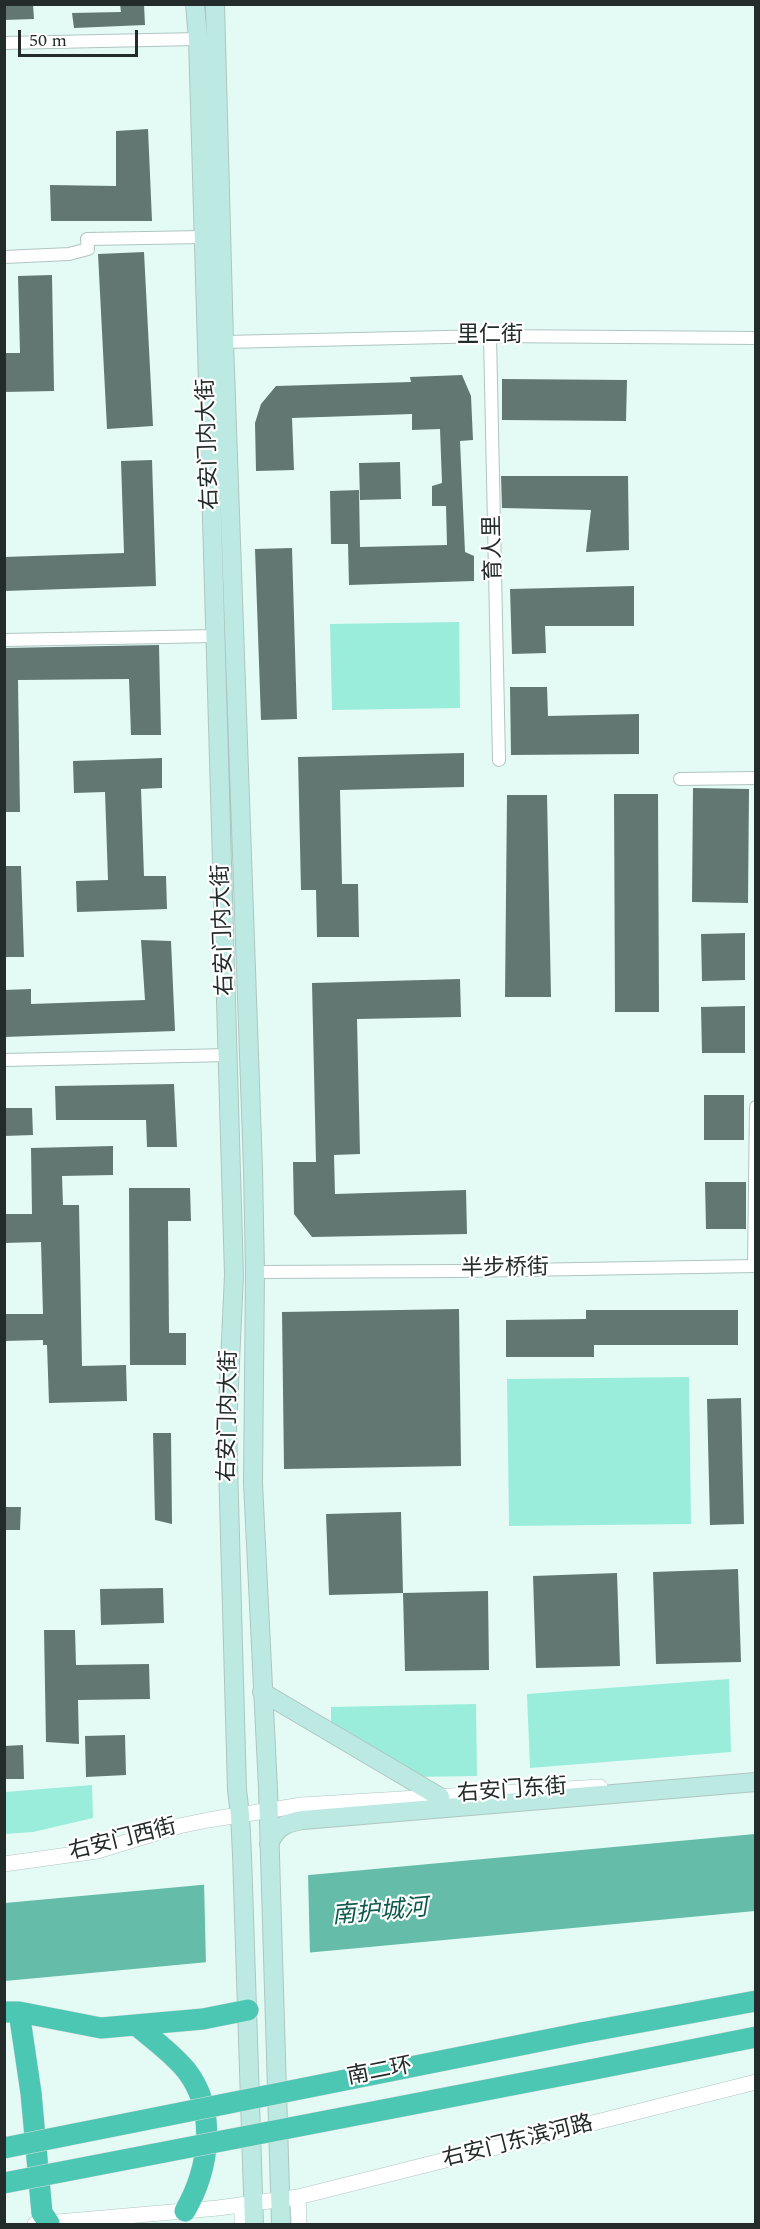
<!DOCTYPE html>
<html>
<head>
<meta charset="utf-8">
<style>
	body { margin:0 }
	#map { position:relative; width:760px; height:2229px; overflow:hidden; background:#e4fbf5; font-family:Spectral,serif }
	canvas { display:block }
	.frame { position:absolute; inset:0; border:6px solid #232c2a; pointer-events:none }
	.scale { position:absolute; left:18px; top:30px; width:120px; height:27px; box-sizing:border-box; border:3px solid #232c2a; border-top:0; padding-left:8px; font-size:18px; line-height:21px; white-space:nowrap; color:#232c2a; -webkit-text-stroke:4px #fff; paint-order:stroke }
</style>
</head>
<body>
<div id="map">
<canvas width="760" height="2229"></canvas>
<div class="frame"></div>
<div class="scale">50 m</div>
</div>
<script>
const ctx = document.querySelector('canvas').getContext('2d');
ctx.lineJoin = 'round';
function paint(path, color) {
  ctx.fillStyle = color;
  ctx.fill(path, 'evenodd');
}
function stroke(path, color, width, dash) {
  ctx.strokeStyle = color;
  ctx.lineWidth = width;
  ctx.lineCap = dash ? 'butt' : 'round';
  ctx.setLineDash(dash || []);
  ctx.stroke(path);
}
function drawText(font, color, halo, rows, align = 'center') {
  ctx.font = font + ' Spectral,"Noto Sans SC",serif';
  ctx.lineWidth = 4.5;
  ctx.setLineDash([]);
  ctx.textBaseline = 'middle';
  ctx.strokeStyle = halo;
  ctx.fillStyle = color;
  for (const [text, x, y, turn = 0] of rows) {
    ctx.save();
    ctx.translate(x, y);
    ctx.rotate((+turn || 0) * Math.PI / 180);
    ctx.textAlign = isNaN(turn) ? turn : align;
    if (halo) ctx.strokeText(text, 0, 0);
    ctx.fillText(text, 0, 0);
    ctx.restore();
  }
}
const green = new Path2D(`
	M459,622L460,708L332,710L330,624Z
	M689,1377L691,1524L509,1526L507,1379Z
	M729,1679L731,1752L530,1768L527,1694Z
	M476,1704L477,1776L412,1777L331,1730V1707Z
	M92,1785L93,1818L33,1832L5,1834V1792Z`);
const water = new Path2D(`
	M755,1834V1911L5,1981V1903Z`);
const pier = new Path2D(`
	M308,1872L310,1956L206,1966L204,1881Z`);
const building = new Path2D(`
	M4,4H33L34,19L4,20Z
	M120,4H144L145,25L74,28L72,13L121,12Z
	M148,129L152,221H51L50,185L116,186V131Z
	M144,252L153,426L107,429L98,254Z
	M52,275L54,391L4,392V353H20L18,276Z
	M462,375L471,396L473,440L460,441L465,552L474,556V581L349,585L348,544H331L330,491L359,490L360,547L447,545L446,506H432V486L442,483L440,429L412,430V414L292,418L294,470L256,471L255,423L261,404L276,386L411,382L410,377Z
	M502,379L627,380L626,421L502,420Z
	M152,460L156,586L4,591V557L124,553L121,461Z
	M400,462L401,499L360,500L359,463Z
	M501,476H628L629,550L586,552L591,510L502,508Z
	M292,548L297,719L261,720L255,549Z
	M634,586V626H545L546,653L512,654L510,589Z
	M159,645L161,735H131L129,679L18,680L20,812H4V648Z
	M510,687H547L548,716L639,714V754L511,755Z
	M464,753V787L340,790L342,884H358L359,937H317L316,890H301L298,757Z
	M162,758V788L141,789L144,876H166L167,909L77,912L76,881L108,880L105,792L74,793L73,761Z
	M693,788L749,789L748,903L692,902Z
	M614,794H658L659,1012H615Z
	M507,795H547L551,997H505Z
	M4,866H21L24,957H4Z
	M745,933V980L702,981L701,934Z
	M141,940L171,941L175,1031L4,1037V990L31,989V1004L145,1000Z
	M460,979L461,1017L357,1019L360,1154L334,1155L335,1194L466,1190L467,1234L312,1237L294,1214L293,1162H316L312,983Z
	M745,1006V1053H702L701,1007Z
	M174,1084L177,1147H147L146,1120H56L55,1086Z
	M704,1095H744V1140H704Z
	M4,1108H32L33,1135L4,1136Z
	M113,1146V1175L62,1176L63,1205H79L82,1366L126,1365L127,1401L49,1403L47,1345H43V1340L4,1341V1314H43L41,1242L4,1243V1214H32L31,1148Z
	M705,1182H746V1229H706Z
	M129,1188H190L191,1221H168L169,1333H186V1365H130Z
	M459,1309L461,1466L284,1469L282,1312Z
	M586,1310H738V1345H594V1357H506V1320L586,1319Z
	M741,1398L744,1524L710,1525L707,1399Z
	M153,1433H171L172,1524L155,1520Z
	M4,1507H21L20,1530H4Z
	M401,1512L403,1593L329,1595L326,1514Z
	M738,1569L741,1662L656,1664L653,1572Z
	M617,1573L620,1666L536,1668L533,1576Z
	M163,1588L164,1623L101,1625L100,1589Z
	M488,1591L489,1670L405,1671L403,1593Z
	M44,1630H75L76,1665L149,1664L150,1699L78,1700L79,1744L46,1742Z
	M125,1735L126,1775L86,1777L85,1736Z
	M23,1745L24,1779H4V1746Z`);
const minor = new Path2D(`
	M4,43L198,39
	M4,257L69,254L88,249L87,239L204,237
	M490,336L499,760
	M224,342L490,336L756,338
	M4,640L216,636
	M680,779L756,778
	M4,1060L229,1055
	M754,1266L756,1107
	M255,1272L462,1271L756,1266`);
const tertiary = new Path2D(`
	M4,1864L97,1851L179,1826L208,1820L302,1805L600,1787
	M298,2197L299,2224
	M242,2205V2224
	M35,2224L218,2208L298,2197L756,2082`);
const secondary = new Path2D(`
	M195,4L198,39L234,1275L227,1428L237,1790L240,1815L242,1855L254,2224
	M215,4L224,342L253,1169L255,1272L253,1483L268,1789L281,2224
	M262,1692L440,1797
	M269,1844C276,1827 285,1823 303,1820L756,1782`);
const trunk = new Path2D(`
	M4,2012H19L101,2028L203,2019L248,2010
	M19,2012L31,2093L42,2213L49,2223
	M137,2026C154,2040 172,2053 186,2070C218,2111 209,2169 185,2211
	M581,2033L756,2001
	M590,2070L756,2037`);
const trunkBridge = new Path2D(`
	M4,2148L581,2033
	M4,2183L590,2070`);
const streetNames = [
	["里仁街",490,337],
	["右安门内大街",210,444,-92],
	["育人里",495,548,-91],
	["右安门内大街",225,930,-92],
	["半步桥街",505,1270,-1],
	["右安门内大街",230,1416,-89],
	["右安门东街",512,1792,-4],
	["右安门西街",123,1841,-14],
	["南二环",380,2073,-11],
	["右安门东滨河路",518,2143,-14]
];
const waterNames = [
	["南护城河",380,1914,-5]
];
paint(green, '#9beddb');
paint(water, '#64bca9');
paint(pier, '#e4fbf5');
paint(building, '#627772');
stroke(minor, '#afc5c0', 14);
stroke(tertiary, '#afc5c0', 16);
stroke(secondary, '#afc5c0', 20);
stroke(trunk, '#dcdddd', 22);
stroke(minor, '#fff', 12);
stroke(tertiary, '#fff', 15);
stroke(secondary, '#bceae3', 18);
stroke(trunk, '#4bc7b4', 21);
stroke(trunkBridge, '#dcdddd', 22, []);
stroke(trunkBridge, '#4bc7b4', 21);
drawText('22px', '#232c2a', '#fff', streetNames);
drawText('italic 24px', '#0e594d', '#fff', waterNames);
</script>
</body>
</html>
